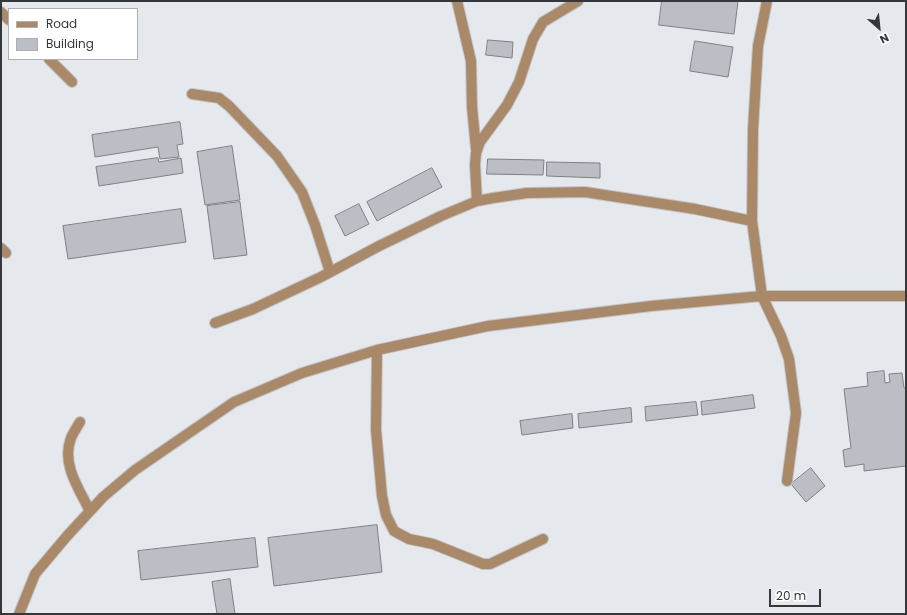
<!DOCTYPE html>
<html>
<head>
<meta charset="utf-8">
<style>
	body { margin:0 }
	#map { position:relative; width:907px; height:615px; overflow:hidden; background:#e5e9ee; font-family:Poppins,sans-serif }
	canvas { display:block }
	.frame { position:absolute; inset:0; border:2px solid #36373a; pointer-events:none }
	.legend { position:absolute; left:8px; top:8px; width:130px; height:52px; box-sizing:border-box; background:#fff; border:1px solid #afafb0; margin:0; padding:5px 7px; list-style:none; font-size:12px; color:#36373a }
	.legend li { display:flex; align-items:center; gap:8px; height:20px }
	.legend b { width:20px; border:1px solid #afafb0 }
	.north { position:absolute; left:859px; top:8px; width:40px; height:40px; -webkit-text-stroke:3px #fff; paint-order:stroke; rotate:153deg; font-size:11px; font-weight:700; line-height:16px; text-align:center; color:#36373a }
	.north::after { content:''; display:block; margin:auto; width:14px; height:18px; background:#36373a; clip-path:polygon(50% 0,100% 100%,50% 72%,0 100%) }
	.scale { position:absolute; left:769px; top:589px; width:52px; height:18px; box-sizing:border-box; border:2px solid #36373a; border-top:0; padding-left:5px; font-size:12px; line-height:14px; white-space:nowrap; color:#36373a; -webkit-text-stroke:3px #fff; paint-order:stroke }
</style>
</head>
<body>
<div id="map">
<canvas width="907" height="615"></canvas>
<div class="frame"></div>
<ul class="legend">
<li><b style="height:5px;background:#aa8968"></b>Road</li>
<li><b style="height:11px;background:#bbbec4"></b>Building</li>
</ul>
<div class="north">N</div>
<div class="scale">20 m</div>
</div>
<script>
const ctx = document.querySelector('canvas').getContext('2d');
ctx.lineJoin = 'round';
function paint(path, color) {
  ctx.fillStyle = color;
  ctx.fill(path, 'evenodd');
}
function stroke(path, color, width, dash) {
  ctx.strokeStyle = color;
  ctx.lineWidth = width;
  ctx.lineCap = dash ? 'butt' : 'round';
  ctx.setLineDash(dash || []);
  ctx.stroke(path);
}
const building = new Path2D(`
	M662,1H738L734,34L659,25Z
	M488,40L513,42L512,58L486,55Z
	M695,41L733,47L728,77L690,71Z
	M180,122L183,144L177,145L179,157L160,159L158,147L95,157L92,135Z
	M232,146L240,200L205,205L197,152Z
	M158,158L159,162L181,158L183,173L99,186L96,167Z
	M488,159L544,160L543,175L487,174Z
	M547,162L600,163V178L547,176Z
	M432,168L442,187L377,221L367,202Z
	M240,202L247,255L214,259L207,206Z
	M359,204L369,224L345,236L335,216Z
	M181,209L186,242L68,259L63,226Z
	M884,371L885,383L890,382L889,374L902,373L904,388H906V466L864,471V464L845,467L843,450L851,448L844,389L868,386L867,373Z
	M753,395L755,408L702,415L701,402Z
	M696,402L698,415L646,421L645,407Z
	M631,408L632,422L579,428L578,414Z
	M572,414L573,428L522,435L520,421Z
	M811,468L825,486L806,502L791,484Z
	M377,525L382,572L274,586L268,538Z
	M255,538L258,567L141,580L138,551Z
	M230,579L235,614H217L212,582Z`);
const minor = new Path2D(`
	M457,1L471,61L472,107L476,149
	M767,1L758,46L753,129L752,221L762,296L781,336L789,359L796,413L787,481
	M1,12L9,20
	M49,59L72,82
	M192,94L219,98L229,106L277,156L302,192L315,225L330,272
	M477,201L475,165L476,153L480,142L507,105L519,82L533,39L543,22L578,1
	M1,248L6,253
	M215,323L253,309L321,277L379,246L441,216L477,201L493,198L527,193L585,192L695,209L752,221
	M377,350L376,430L382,496L386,515L394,531L409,539L433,544L483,564H490L543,539
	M80,422C77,427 73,433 71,438C61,464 79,489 90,511
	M19,614L35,574L67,536L103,497L135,470L234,402L302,373L377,350L488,326L651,306L762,296H906`);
paint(building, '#bbbec4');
stroke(building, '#7d8085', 1);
stroke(minor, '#c2c5ca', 12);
stroke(minor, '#aa8968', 10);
</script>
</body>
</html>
